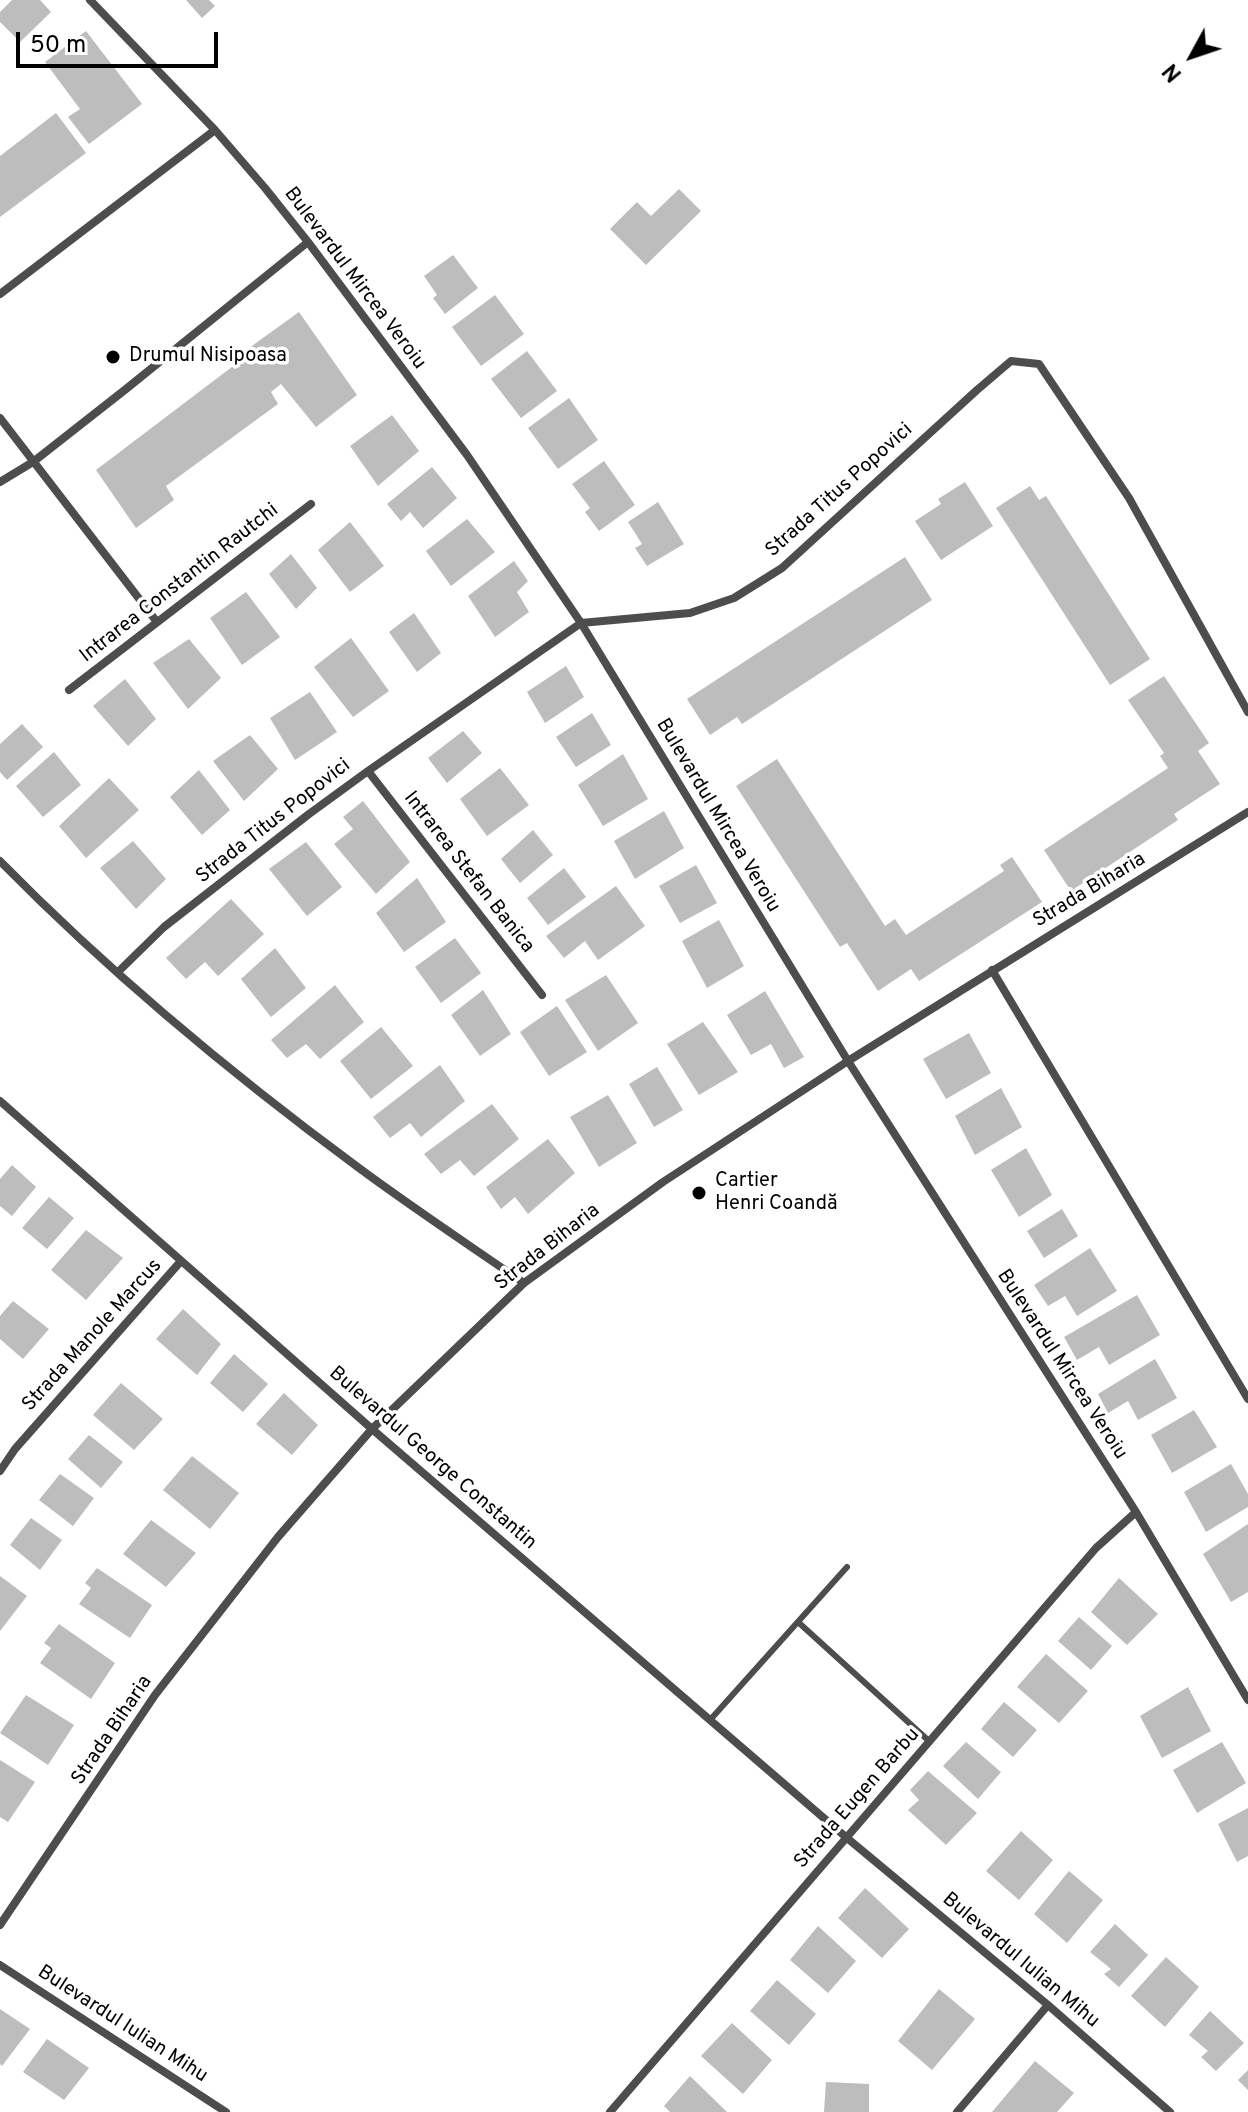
<!DOCTYPE html>
<html>
<head>
<meta charset="utf-8">
<style>
	body { margin:0 }
	#map { position:relative; width:1248px; height:2112px; overflow:hidden; background:#fff; font-family:Overpass,sans-serif }
	canvas { display:block }
	.north { position:absolute; left:1152px; top:16px; width:80px; height:80px; -webkit-text-stroke:6px #fff; paint-order:stroke; rotate:230deg; font-size:22px; font-weight:700; line-height:32px; text-align:center; color:#000 }
	.north::after { content:''; display:block; margin:auto; width:28px; height:36px; background:#000; clip-path:polygon(50% 0,100% 100%,50% 72%,0 100%) }
	.scale { position:absolute; left:16px; top:32px; width:202px; height:36px; box-sizing:border-box; border:4px solid #000; border-top:0; padding-left:10px; font-size:24px; line-height:28px; white-space:nowrap; color:#000; -webkit-text-stroke:6px #fff; paint-order:stroke }
</style>
</head>
<body>
<div id="map">
<canvas width="1248" height="2112"></canvas>
<div class="north">N</div>
<div class="scale">50 m</div>
</div>
<script>
const ctx = document.querySelector('canvas').getContext('2d');
ctx.lineJoin = 'round';
function paint(path, color) {
  ctx.fillStyle = color;
  ctx.fill(path, 'evenodd');
}
function stroke(path, color, width, dash) {
  ctx.strokeStyle = color;
  ctx.lineWidth = width;
  ctx.lineCap = dash ? 'butt' : 'round';
  ctx.setLineDash(dash || []);
  ctx.stroke(path);
}
function drawText(font, color, halo, rows, align = 'center') {
  ctx.font = font + ' Overpass,sans-serif';
  ctx.lineWidth = 7;
  ctx.setLineDash([]);
  ctx.textBaseline = 'middle';
  ctx.strokeStyle = halo;
  ctx.fillStyle = color;
  for (const [text, x, y, turn = 0] of rows) {
    ctx.save();
    ctx.translate(x, y);
    ctx.rotate((+turn || 0) * Math.PI / 180);
    ctx.textAlign = isNaN(turn) ? turn : align;
    if (halo) ctx.strokeText(text, 0, 0);
    ctx.fillText(text, 0, 0);
    ctx.restore();
  }
}
const building = new Path2D(`
	M12,0H40L51,12L20,42L0,22V12Z
	M186,0H209L215,6L202,18Z
	M86,31L142,104L89,144L68,117L80,109L45,62Z
	M56,113L86,153L0,217V156Z
	M679,189L701,211L646,265L610,229L637,202L651,216Z
	M453,255L478,288L445,314L433,298L437,295L424,276Z
	M495,295L524,334L481,366L452,327Z
	M299,312L357,395L316,427L281,384L271,392L278,404L166,486L174,500L136,528L96,470L245,357L242,353Z
	M527,351L557,391L521,418L491,379Z
	M569,398L598,440L558,469L528,428Z
	M392,415L419,451L378,486L350,446Z
	M604,461L635,505L599,531L585,512L590,508L572,484Z
	M432,467L457,498L423,528L410,512L401,521L387,504Z
	M965,482L993,526L941,560L915,521L941,504L938,499Z
	M1030,486L1039,500L1046,496L1150,659L1110,685L996,508Z
	M658,502L684,544L647,566L635,548L642,544L628,522Z
	M467,519L495,552L451,586L426,551Z
	M350,522L384,566L350,592L318,550Z
	M291,554L317,588L296,609L269,574Z
	M905,557L932,600L742,724L737,717L710,735L687,699Z
	M514,561L528,581L517,592L529,612L495,637L468,596Z
	M246,592L280,637L242,665L210,618Z
	M414,613L441,653L417,672L389,632Z
	M351,638L389,691L353,717L314,667Z
	M189,639L221,678L188,709L153,663Z
	M566,666L584,697L545,723L527,692Z
	M1164,676L1209,743L1198,751L1220,784L1174,814L1178,820L1071,891L1044,850L1168,768L1160,756L1164,753L1128,700Z
	M125,679L156,719L128,746L93,706Z
	M310,692L337,732L295,760L270,718Z
	M592,713L611,745L576,767L556,737Z
	M22,724L43,747L7,780L0,772V744Z
	M463,731L482,753L447,783L428,758Z
	M250,735L278,769L244,801L213,761Z
	M54,752L81,785L43,817L16,786Z
	M623,754L648,799L603,826L578,785Z
	M777,759L885,926L895,919L906,935L1004,871L1000,865L1012,857L1042,902L919,981L911,969L878,991L847,943L840,947L736,786Z
	M500,768L529,805L487,836L460,799Z
	M199,770L230,810L202,835L170,797Z
	M109,778L139,810L86,858L59,826Z
	M363,801L410,862L376,894L334,844L353,829L343,817Z
	M664,811L684,848L635,879L614,841Z
	M533,830L553,855L520,883L501,859Z
	M133,841L166,879L136,909L100,868Z
	M306,842L342,887L307,916L269,869Z
	M696,865L717,903L680,923L659,886Z
	M564,868L586,897L548,925L527,898Z
	M417,878L446,922L404,952L376,913Z
	M616,886L645,926L598,960L585,941L564,958L546,936Z
	M231,899L264,934L218,976L205,962L186,979L166,958Z
	M719,920L744,966L707,988L682,941Z
	M455,938L481,973L441,1003L415,967Z
	M275,948L306,988L271,1017L241,979Z
	M606,975L638,1023L598,1051L565,1000Z
	M335,985L364,1022L320,1059L306,1044L287,1058L271,1040Z
	M483,990L511,1034L480,1056L451,1015Z
	M765,991L804,1057L784,1068L771,1044L751,1055L727,1015Z
	M557,1006L587,1052L549,1076L520,1032Z
	M703,1022L738,1072L699,1095L667,1044Z
	M381,1027L413,1066L371,1099L340,1061Z
	M969,1033L991,1073L946,1099L923,1059Z
	M440,1065L465,1101L421,1137L410,1123L390,1138L373,1117Z
	M657,1067L683,1110L654,1127L629,1084Z
	M1001,1088L1022,1127L975,1155L955,1116Z
	M608,1095L637,1143L599,1167L570,1117Z
	M492,1104L519,1139L474,1176L460,1160L441,1174L424,1154Z
	M548,1139L575,1173L528,1214L515,1197L501,1209L486,1187Z
	M1026,1148L1052,1195L1019,1217L991,1170Z
	M12,1165L36,1187L12,1216L0,1206V1179Z
	M49,1197L74,1218L47,1249L22,1228Z
	M1062,1209L1078,1236L1044,1258L1027,1231Z
	M86,1230L123,1258L86,1300L51,1270Z
	M1090,1248L1117,1291L1077,1316L1065,1296L1048,1306L1034,1285Z
	M1137,1295L1160,1335L1109,1365L1099,1347L1077,1360L1064,1337Z
	M13,1301L49,1329L23,1359L0,1339V1316Z
	M183,1309L221,1344L197,1375L156,1339Z
	M234,1354L268,1384L243,1412L210,1383Z
	M1155,1359L1177,1398L1138,1420L1128,1401L1108,1413L1098,1394Z
	M121,1383L163,1419L134,1450L93,1415Z
	M284,1393L318,1425L292,1455L256,1424Z
	M1194,1410L1217,1447L1172,1473L1151,1435Z
	M89,1435L123,1462L101,1488L68,1459Z
	M192,1456L239,1493L210,1529L163,1490Z
	M1231,1464L1248,1494V1507L1206,1532L1184,1492Z
	M60,1474L94,1498L73,1526L39,1500Z
	M31,1518L62,1540L40,1570L10,1545Z
	M151,1520L196,1553L166,1587L123,1554Z
	M1248,1524V1592L1231,1602L1203,1554Z
	M97,1568L152,1605L130,1638L79,1604L91,1588L85,1583Z
	M0,1576L27,1596L0,1631Z
	M1119,1578L1158,1614L1127,1645L1091,1612Z
	M1079,1617L1112,1646L1091,1670L1058,1641Z
	M59,1624L115,1663L91,1699L40,1663L51,1648L44,1643Z
	M1046,1654L1088,1691L1059,1723L1017,1687Z
	M1188,1687L1211,1731L1162,1758L1140,1716Z
	M26,1695L74,1725L48,1765L0,1733Z
	M1004,1702L1037,1730L1013,1757L981,1729Z
	M966,1742L1001,1772L978,1799L943,1766Z
	M1222,1742L1246,1783L1197,1813L1173,1770Z
	M0,1760L35,1782L8,1822L0,1817Z
	M928,1771L977,1813L946,1845L908,1810L919,1800L910,1790Z
	M1248,1808V1856L1237,1862L1218,1824Z
	M1021,1831L1053,1860L1019,1900L986,1871Z
	M1069,1871L1103,1900L1067,1943L1034,1914Z
	M865,1888L909,1929L882,1958L838,1918Z
	M1115,1924L1148,1955L1119,1987L1104,1974L1111,1969L1090,1952Z
	M818,1926L856,1961L828,1993L790,1960Z
	M1166,1957L1199,1987L1165,2027L1131,1996Z
	M777,1980L816,2014L789,2045L750,2011Z
	M939,1989L975,2019L932,2070L898,2041Z
	M0,2009L30,2029L2,2066L0,2064Z
	M1210,2011L1244,2043L1216,2071L1201,2057L1208,2051L1189,2035Z
	M732,2023L772,2060L743,2094L701,2056Z
	M47,2039L89,2068L64,2100L23,2072Z
	M1035,2061L1074,2093L1057,2112H992Z
	M1248,2070V2090L1238,2080Z
	M690,2076L727,2112H670L664,2106Z
	M826,2082L869,2084V2112H824Z`);
const service = new Path2D(`
	M798,1622L929,1741
	M710,1720L847,1567`);
const minor = new Path2D(`
	M90,0L215,130L265,188L308,242L467,455L581,623L848,1061L1136,1512L1248,1700
	M0,294L215,130
	M0,418L157,622
	M0,482L33,462L126,389L308,242
	M69,690L311,504
	M368,771L542,995
	M0,861C110,973 233,1075 359,1168C413,1208 469,1245 524,1283
	M992,970L1248,1399
	M118,972L164,927L309,814L368,771L581,623L690,613L734,598L782,568L977,390L1011,361L1039,364L1129,498L1248,712
	M0,1101L372,1429L847,1838L1048,2005L1170,2112
	M0,1471L15,1449L181,1261
	M0,1925L155,1695L278,1537L372,1429L524,1283L663,1182L848,1061L1248,812
	M0,1965L226,2112
	M610,2112L1096,1548L1136,1512
	M957,2112L1048,2005`);
const markers = [
	[113,357,8,"#000"],
	[699,1193,8,"#000"]
];
const streetNames = [
	["Bulevardul Mircea Veroiu",354,279,53],
	["Strada Titus Popovici",840,491,-42],
	["Intrarea Constantin Rautchi",180,584,-38],
	["Bulevardul Mircea Veroiu",717,816,59],
	["Strada Titus Popovici",274,822,-38],
	["Intrarea Stefan Banica",468,873,52],
	["Strada Biharia",1090,891,-31],
	["Strada Biharia",548,1248,-38],
	["Strada Manole Marcus",93,1336,-48],
	["Bulevardul Mircea Veroiu",1061,1365,57],
	["Bulevardul George Constantin",432,1459,41],
	["Strada Biharia",113,1731,-56],
	["Strada Eugen Barbu",858,1799,-49],
	["Bulevardul Iulian Mihu",1020,1961,40],
	["Bulevardul Iulian Mihu",122,2025,33]
];
const poiNames = [
	["Drumul Nisipoasa",129,357],
	["Cartier",715,1182],
	["Henri Coandă",715,1205]
];
paint(building, '#bdbdbd');
stroke(service, '#4d4d4d', 6);
stroke(minor, '#4d4d4d', 8);
for (const [x, y, r, color] of markers) {
  const dot = new Path2D();
  dot.arc(x, y, r, 0, 2 * Math.PI);
  ctx.fillStyle = color;
  ctx.fill(dot);
  stroke(dot, '#fff', 3);
}
drawText('20px', '#000', '#fff', streetNames);
drawText('20px', '#000', '#fff', poiNames, 'left');
</script>
</body>
</html>
